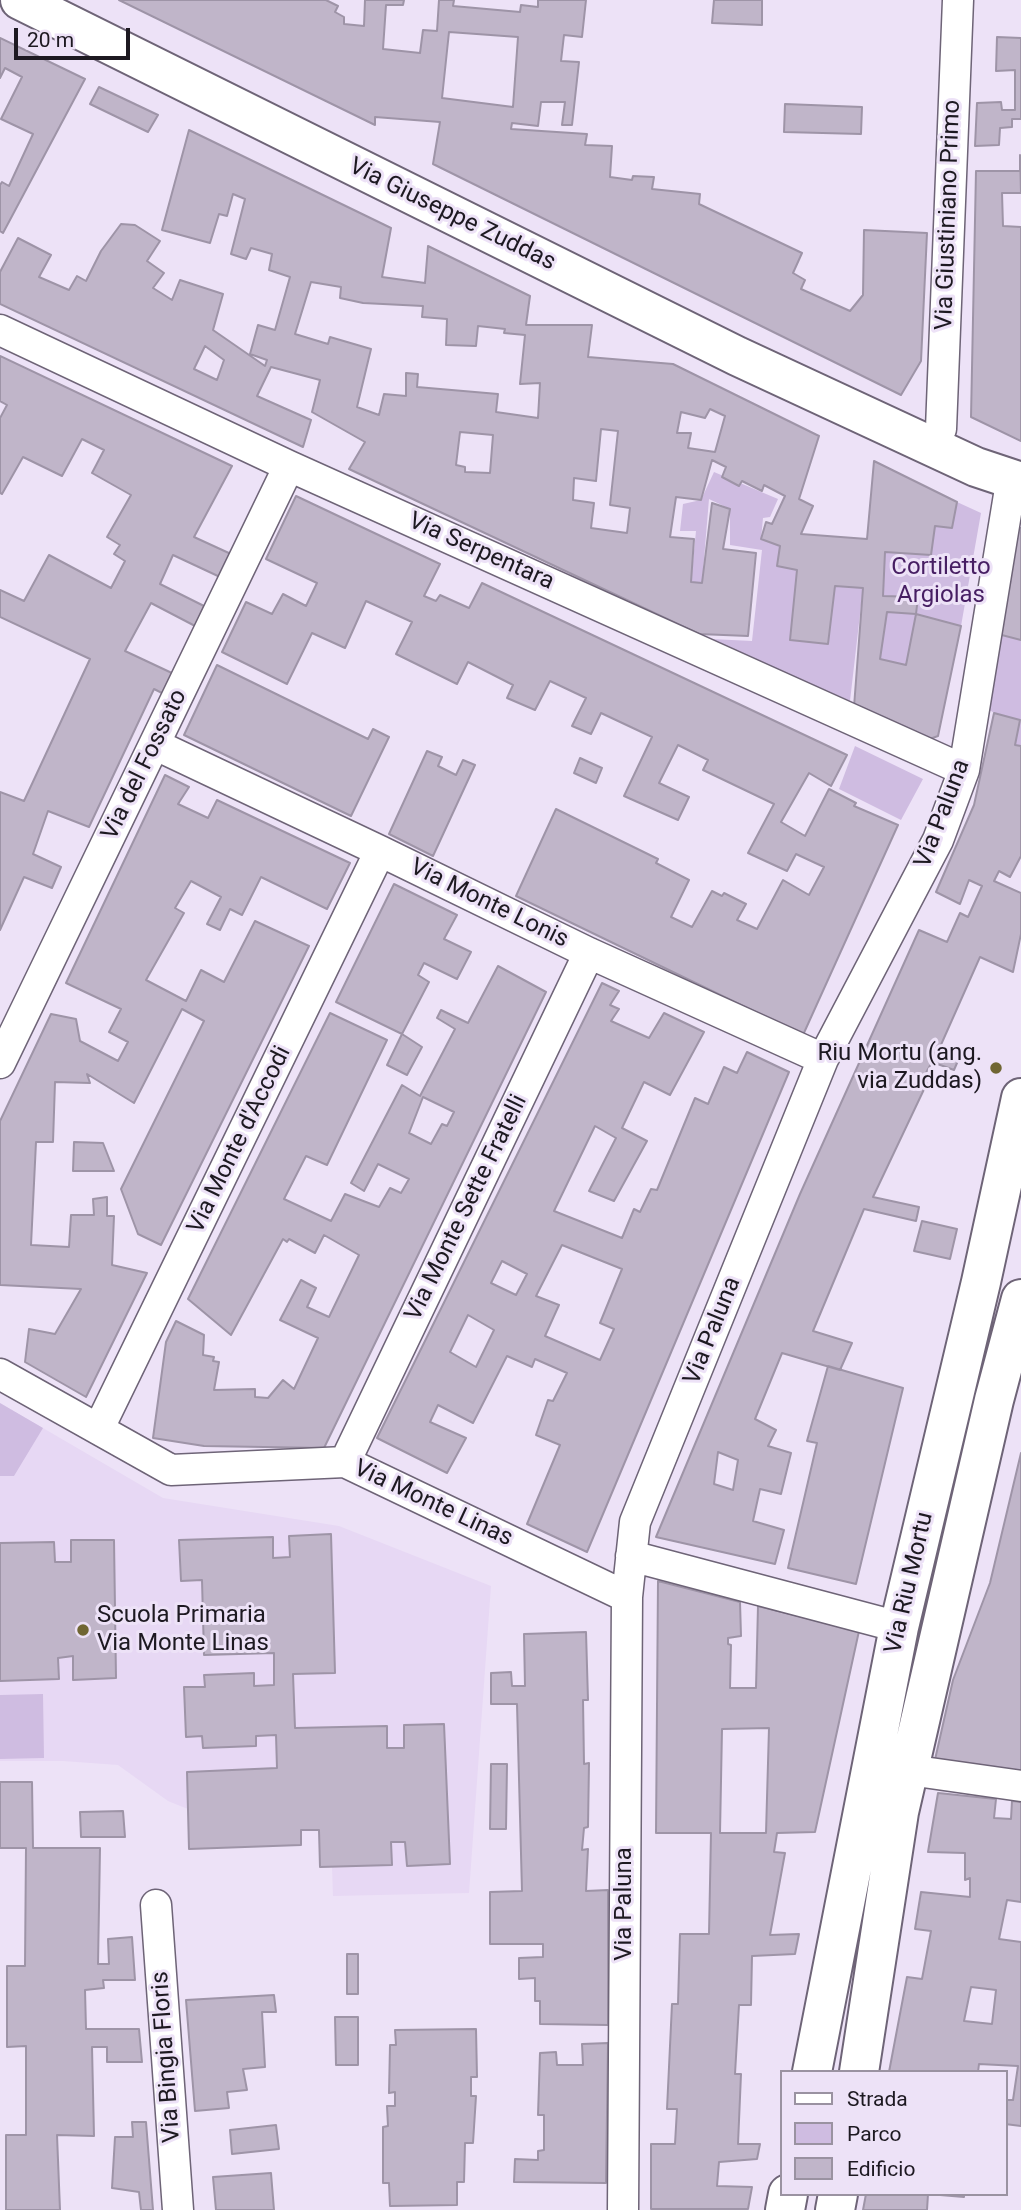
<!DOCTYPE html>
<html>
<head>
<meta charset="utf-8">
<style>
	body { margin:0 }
	#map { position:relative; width:1021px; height:2210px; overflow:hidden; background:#ede2f7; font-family:Roboto,sans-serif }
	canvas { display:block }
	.legend { position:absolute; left:780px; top:2070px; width:228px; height:126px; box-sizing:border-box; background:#ede2f7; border:2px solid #9a92a1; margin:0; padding:9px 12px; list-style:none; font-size:21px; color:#1d1921 }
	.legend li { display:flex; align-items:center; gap:14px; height:35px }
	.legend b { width:35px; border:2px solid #9a92a1 }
	.scale { position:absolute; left:14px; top:28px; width:116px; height:32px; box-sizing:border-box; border:4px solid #1d1921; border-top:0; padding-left:9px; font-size:21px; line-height:24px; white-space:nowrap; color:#1d1921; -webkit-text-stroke:5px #ede2f7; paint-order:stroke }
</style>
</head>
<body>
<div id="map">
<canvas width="1021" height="2210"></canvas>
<ul class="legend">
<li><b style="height:9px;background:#fff"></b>Strada</li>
<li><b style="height:19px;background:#cfbce1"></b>Parco</li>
<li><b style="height:19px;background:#c0b5c9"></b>Edificio</li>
</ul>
<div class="scale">20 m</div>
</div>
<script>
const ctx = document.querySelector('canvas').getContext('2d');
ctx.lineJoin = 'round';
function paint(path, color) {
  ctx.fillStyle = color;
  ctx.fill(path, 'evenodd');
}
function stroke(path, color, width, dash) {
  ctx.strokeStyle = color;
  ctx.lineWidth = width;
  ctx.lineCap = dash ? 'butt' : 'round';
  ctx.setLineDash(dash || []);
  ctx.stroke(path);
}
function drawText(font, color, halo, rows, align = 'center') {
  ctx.font = font + ' Roboto,sans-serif';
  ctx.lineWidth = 6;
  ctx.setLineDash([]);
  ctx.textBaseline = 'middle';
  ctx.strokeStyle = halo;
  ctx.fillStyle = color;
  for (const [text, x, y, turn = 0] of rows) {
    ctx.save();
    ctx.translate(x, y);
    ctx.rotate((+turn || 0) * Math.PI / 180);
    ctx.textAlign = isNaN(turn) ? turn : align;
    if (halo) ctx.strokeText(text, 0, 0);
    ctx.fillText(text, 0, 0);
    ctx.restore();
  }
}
const built = new Path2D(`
	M0,1403L163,1498L339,1526L491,1586L469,1893L333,1896L332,1867H320L318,1830H301V1845L189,1849L188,1809L168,1801L118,1765L63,1761H0Z`);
const green = new Path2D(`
	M714,472L778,499L770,517L763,518L761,539L780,546L778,566L797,570L790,640L828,643L835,586L863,588L850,701L711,639L752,641L762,550L730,545V509L709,499L702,583L691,582L696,531H680L683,504L701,500Z
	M957,502L981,513L961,626L916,614L917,597L883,596L885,552L931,555L935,526L952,527Z
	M887,612L916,614L906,665L880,659Z
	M994,633L1021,640V746L1015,745L1019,720L994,713L988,709Z
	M855,746L923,779L901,820L839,789Z
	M0,1403L43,1428L14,1476H0Z
	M43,1694L44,1758L0,1759V1695Z`);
const building = new Path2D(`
	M119,0H326L338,6L335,12L344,17V24L364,26L365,0H404L403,5H386L383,49L420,53L423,30L437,31L439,0H454L453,6L520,12L521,5L538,7V0H586L582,37L564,35L561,61L579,62L572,125H562L565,102H541L538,126L512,123L511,129L587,134L585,145L612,146L610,177L632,180L633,176L654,177L652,189L700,194L699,204L802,253L793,273L805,280L801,289L850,311L863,295L864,230L927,233L921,361L901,395L433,164L440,122L375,117V125ZM449,32L518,37L513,107L442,98Z
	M714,0H762V25L712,23Z
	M997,37L1021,38V119H1012V127L1000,128L999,145L975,146L977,103L1001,102L1002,110H1015V70L996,71Z
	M0,38L85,79L3,233L0,231V185L2,182L9,186L33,134L1,119L22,77L5,68L0,78Z
	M99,87L158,115L148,132L90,104Z
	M785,104L862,107L861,134L784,132Z
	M189,130L391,228L382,277L425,283L428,246L530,296L526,325H592L588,357L673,364L819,436L799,499L813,506L801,534L867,539L874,461L957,502L952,528L935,526L931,555L885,552L883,596L918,597L916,614L961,626L938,736L927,740L854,707L863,588L835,586L828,644L790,640L797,570L777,566L780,546L761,539L766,522L772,524L785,496L764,485L762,491L742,481L739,486L722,477L726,467L712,460L701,500L676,497L670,537L694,539L691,582L702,583L712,503L730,509L723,549L756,553L748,636L699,634L349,469L365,442L312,412L320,380L271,367L257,396L311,420L303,447L0,304V272L18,238L51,255L39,277L69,290L77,276L86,281L101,251L121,224L135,225L160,241L147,261L164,273L153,288L172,300L180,280L223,294L213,330L265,366L267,360L250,354L258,325L275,330L290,277L269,270L272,254L251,248L246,259L231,254L245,199L233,194L227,216L219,214L210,243L162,230ZM311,282L341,287L340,298L363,303L423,306L422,317L447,319L446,345L476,346L478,326L505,329L504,333L525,335L520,384L540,383L538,418L496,412L498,394L417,387L418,374L406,373V396L384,394L379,415L357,407L371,349L330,337L328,344L295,334ZM205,346L224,360L217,380L194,369ZM710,409L725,416L715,452L688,448L691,433H677L681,412L705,418ZM601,429L618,431L610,505L630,508L627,533L591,528L594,503L573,500L574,478L596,481ZM460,432L493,435L490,473L465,472V467L456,465ZM887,612L916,614L906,665L880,659Z
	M1020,155L1021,193H1002L1003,226L1021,227V441L971,417L976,171H1020Z
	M0,356L232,466L194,537L231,554L220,577L173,555L160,584L206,607L197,627L151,603L125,651L174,674L164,694L154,689L89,827L48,811L33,854L61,867L52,888L24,877L0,930V792L24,801L90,659L0,617V590L24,601L49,555L111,588L125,561L114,554L120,545L107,537L131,495L92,473L104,450L82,439L62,476L23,457L2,494L0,493V418L7,405L0,401Z
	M296,496L440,564L424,596L436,601L440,595L469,608L482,583L847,755L831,786L809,773L781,822L805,836L829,789L856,803L854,806L898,825L803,1035L516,896L556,809L658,859L656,863L689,880L671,917L692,927L712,891L722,896L724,893L746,904L737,920L757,929L783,880L809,895L824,867L796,854L787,871L748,853L774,804L703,770L708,760L678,745L659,783L689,797L678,820L624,796L652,737L601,713L591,734L572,726L586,698L550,681L535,710L507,698L513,685L468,662L457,684L396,654L412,622L366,601L345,648L312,633L287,684L222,652L246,602L272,614L283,594L306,606L317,583L266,559Z
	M1015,528H1021V640L994,633Z
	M217,665L368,739L373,729L389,737L351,816L184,735Z
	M994,713L1020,720L1015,745L1021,746V856L1010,877L999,871L994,881L1021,893V934L1013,972L980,957L940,1047L960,1056L954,1070L932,1062L922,1080L927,1083L873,1197L919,1207L916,1221L864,1209L813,1331L852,1343L840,1370L782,1353L755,1419L776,1430L768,1446L791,1453L781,1494L760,1489L753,1521L784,1530L775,1564L656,1537L800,1194L919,930L947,942L960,913L968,917L982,886L969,880L960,904L936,892L974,805ZM718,1452L738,1460L733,1490L714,1484Z
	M427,751L442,757L438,766L456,775L463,760L475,765L433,856L389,834Z
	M580,758L602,768L596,783L574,773Z
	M165,775L189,787L178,804L208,818L217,800L350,863L327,909L261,877L242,915L230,909L220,930L207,924L221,897L191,881L175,908L184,913L146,980L186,1001L201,970L224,982L255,921L309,946L161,1245L138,1234L121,1189L204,1021L182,1009L134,1103L87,1074L90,1083L55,1082L53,1142H36L31,1245L69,1247L71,1215H94L93,1199L107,1197V1216H114L112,1265L147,1273L86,1397L25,1362L29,1329L55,1334L81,1289L0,1285V1121L51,1014L76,1019L80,1041L118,1061L128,1042L109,1032L121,1009L66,983Z
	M394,884L457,915L444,939L471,952L457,979L424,963L418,975L429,982L402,1034L336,1002Z
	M498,966L546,992L324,1448L204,1446L153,1438L166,1342L176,1321L204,1335L203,1355L214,1357L213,1361L219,1362L214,1390L255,1389V1397L268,1398L283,1380L294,1389L318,1338L280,1320L301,1280L316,1288L307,1307L329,1317L359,1255L324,1235L315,1253L289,1239L287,1242L283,1239L231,1335L188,1299L330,1013L387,1040L327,1165L306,1156L284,1199L331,1221L345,1194L379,1207L390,1188L401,1193L409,1179L378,1164L364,1191L351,1183L402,1085L420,1096L455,1029L437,1018L441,1010L468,1023ZM423,1097L454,1112L447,1126L442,1124L431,1144L409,1133Z
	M602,983L619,991L610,1005L619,1009L611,1021L649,1038L664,1013L704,1032L670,1095L644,1082L622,1128L647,1141L614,1201L589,1191L616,1138L595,1126L554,1211L622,1238L634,1209L640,1212L651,1189L657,1190L695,1098L708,1104L724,1067L737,1073L747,1052L789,1072L587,1552L527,1524L560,1445L536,1435L548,1400L553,1401L567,1373L535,1359L532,1367L507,1356L473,1423L438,1405L430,1422L466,1438L447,1473L377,1438ZM562,1245L622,1269L600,1323L614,1329L600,1360L545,1336L559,1305L536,1296ZM502,1261L527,1274L516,1295L491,1283ZM468,1315L494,1330L476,1367L450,1352Z
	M402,1034L422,1047L407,1075L387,1065Z
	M74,1142L103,1143L114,1171H73Z
	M922,1221L957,1229L950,1259L914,1251Z
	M828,1366L903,1388L856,1584L788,1568L817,1443L807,1441Z
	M1021,1453V1775L934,1764L953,1680L990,1583Z
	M331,1534L335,1673L293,1674L295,1728L387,1726V1748H404V1725L444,1724L450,1864L407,1866L405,1842H391L392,1865L320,1867L319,1830H301V1845L189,1849L187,1772L277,1768L276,1735L256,1736V1746L203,1748L202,1736L186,1737L184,1687H205L204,1675L254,1673V1686L274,1685V1653L204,1655L202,1580L181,1581L179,1540L273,1537V1558L290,1557L289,1536Z
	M71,1540H114L116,1678L73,1680V1656L58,1658L59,1679L0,1681V1543L54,1542L55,1562H71Z
	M658,1581L740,1602L741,1636L728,1638V1644L731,1645L730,1688H756L758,1606L859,1631L815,1832L777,1833L774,1852L785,1853L770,1935L799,1934L795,1954L752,1956L751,2005H739L735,2074H741L738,2144H760L757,2159L719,2162L717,2186L752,2187L748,2209H651V2144H675L677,2109H667L672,2004H678L680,1934H709L711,1833H656ZM769,1728L766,1833H720L722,1729Z
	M586,1632L588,1700H583L584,1764L589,1763L588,1827L584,1828L582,1850L588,1849L586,1891L608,1890V2025L540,2024V2001H535V1978L519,1979V1958L543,1957V1944H490V1892L522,1891L517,1704H491V1673L511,1672L512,1686H525L524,1634Z
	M491,1764H507L506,1829H490Z
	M0,1782H32L33,1848H100L98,1964H109L108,1939L132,1937L135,1980H103L104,1988L85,1990L86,2029H139L142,2062H107V2047H92L94,2136L57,2135L60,2210H6V2135H26V2046L7,2047V1966H25L26,1848H0Z
	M938,1793L996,1799L994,1818L1011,1819L1012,1801L1021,1802V1902L1007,1900L999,1939L1021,1942V2126L1005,2124V2100H1013L1018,2066L979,2064L978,2072H889L907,1977L922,1979L931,1931L915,1929L921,1892L970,1897V1878L965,1880V1853L928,1852ZM971,1987L996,1990L992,2024L964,2021Z
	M123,1811L125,1837H81L80,1812Z
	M347,1954H358V1994H347Z
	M274,1995L276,2012H262L265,2067L243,2069L247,2090L227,2092L229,2108L195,2111L186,2000Z
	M335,2017H358V2065H336Z
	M476,2029L477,2077H471V2096H476L473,2143H465L464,2182H457V2205L390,2206L389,2183H383V2127L388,2126L387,2106H395V2092L389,2093L390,2045H396L395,2030Z
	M608,2043L606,2183L514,2182L515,2159L538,2160V2151L544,2150V2115H538L540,2053L556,2052L557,2065H583L582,2044Z
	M132,2122H146L153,2210H141L139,2192L112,2188L115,2137H133Z
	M276,2125L279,2149L232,2154L230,2130Z
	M271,2173L274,2210H216L213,2177Z
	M866,2194H964V2197L928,2194L927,2210H863Z`);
const street = new Path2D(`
	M0,330L289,466L964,770
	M941,429L958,0
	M156,745L380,851L589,953L823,1059
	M0,1063L289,466
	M0,1374L171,1470L345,1462L627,1597
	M99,1428L380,851
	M345,1462L589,953
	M631,1556L899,1627
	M909,1770L1021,1786
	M156,1905L178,2210
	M623,2210L627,1597L635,1522L823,1059L938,840L964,770L1009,495`);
const secondary = new Path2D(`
	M20,0L737,356L976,467L1021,482
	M812,2072L899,1627L981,1282L1021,1098
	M859,2072L899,1812L994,1400L1021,1299
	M785,2210L788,2194
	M835,2210L838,2194`);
const markers = [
	[996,1068,7,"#706633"],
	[83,1630,7,"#706633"]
];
const streetNames = [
	["Via Giuseppe Zuddas",452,215,26],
	["Via Giustiniano Primo",949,215,-88],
	["Via Serpentara",481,552,24],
	["Via del Fossato",145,765,-64],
	["Via Paluna",943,814,-69],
	["Via Monte Lonis",489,904,26],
	["Via Monte d'Accodi",240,1140,-64],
	["Via Monte Sette Fratelli",467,1208,-64],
	["Via Paluna",713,1331,-68],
	["Via Monte Linas",433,1504,25],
	["Via Riu Mortu",910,1583,-77],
	["Via Paluna",625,1904,-90],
	["Via Bingia Floris",167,2057,-94]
];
const parkNames = [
	["Cortiletto",941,568],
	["Argiolas",941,596]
];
const poiNames = [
	["Riu Mortu (ang.",982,1054],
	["via Zuddas)",982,1082],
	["Scuola Primaria",97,1616,"left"],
	["Via Monte Linas",97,1644,"left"]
];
paint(built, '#e7d8f4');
paint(green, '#cfbce1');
paint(building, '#c0b5c9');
stroke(building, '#9e94a7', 2);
stroke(street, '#6e6477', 33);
stroke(secondary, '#6e6477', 42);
stroke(street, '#fff', 30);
stroke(secondary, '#fff', 38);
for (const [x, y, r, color] of markers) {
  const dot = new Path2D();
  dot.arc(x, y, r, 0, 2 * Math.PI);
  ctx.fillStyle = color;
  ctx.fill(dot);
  stroke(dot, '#ede2f7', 2.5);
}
drawText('24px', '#1d1921', '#ede2f7', streetNames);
drawText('24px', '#471e63', '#ede2f7', parkNames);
drawText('24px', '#1d1921', '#ede2f7', poiNames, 'right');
</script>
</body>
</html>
